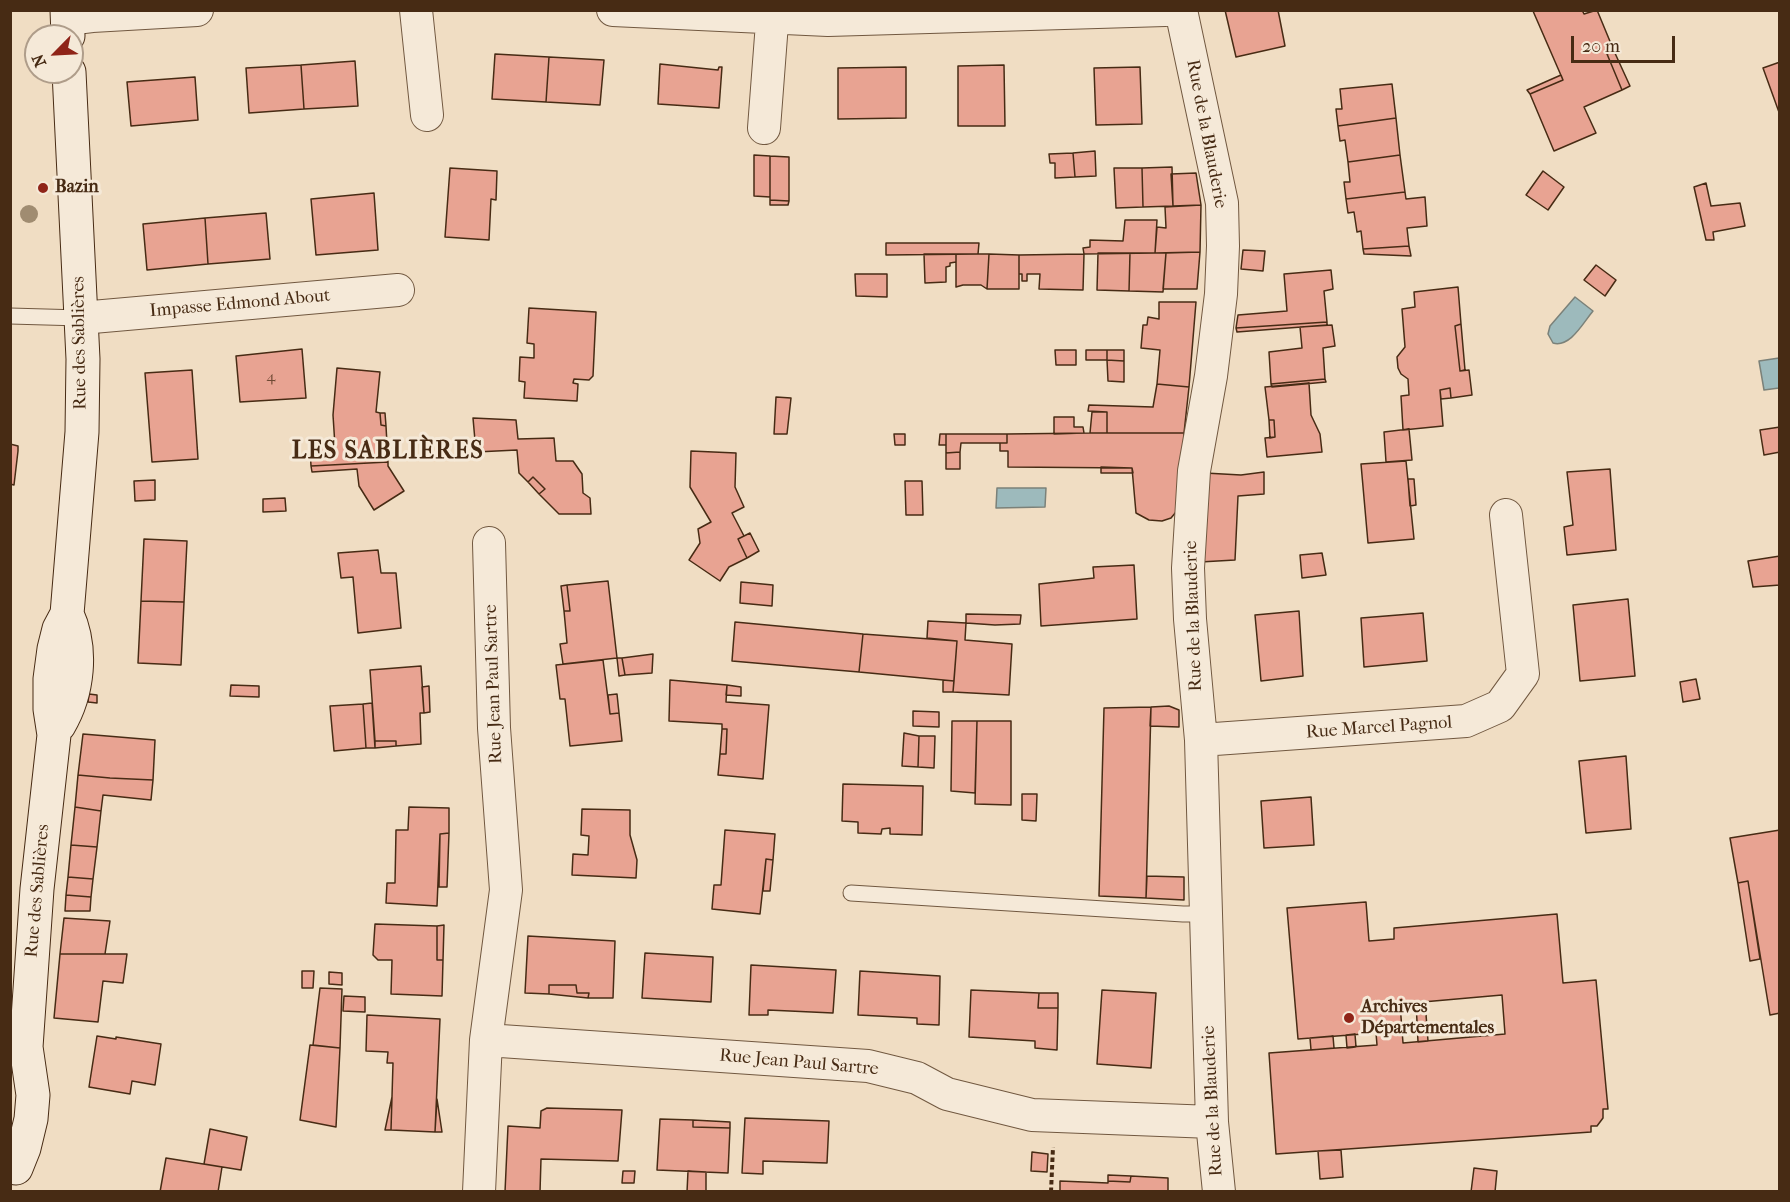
<!DOCTYPE html>
<html>
<head>
<meta charset="utf-8">
<style>
	body { margin:0 }
	#map { position:relative; width:1790px; height:1202px; overflow:hidden; background:#f0ddc3; font-family:"IM FELL French Canon",serif }
	canvas { display:block }
	.frame { position:absolute; inset:0; border:12px solid #472b14; pointer-events:none }
	.north { position:absolute; left:24px; top:24px; width:60px; height:60px; box-sizing:border-box; background:#f5e9d8; border:2px solid #af9d8a; border-radius:50%; rotate:246deg; font-size:16px; font-weight:700; line-height:24px; text-align:center; color:#472b14 }
	.north::after { content:''; display:block; margin:auto; width:21px; height:27px; background:#8f2418; clip-path:polygon(50% 0,100% 100%,50% 72%,0 100%) }
	.scale { position:absolute; left:1571px; top:36px; width:104px; height:27px; box-sizing:border-box; border:3px solid #472b14; border-top:0; padding-left:8px; font-size:18px; line-height:21px; white-space:nowrap; color:#472b14; -webkit-text-stroke:4px #f5e9d8; paint-order:stroke }
</style>
</head>
<body>
<div id="map">
<canvas width="1790" height="1202"></canvas>
<div class="frame"></div>
<div class="north">N</div>
<div class="scale">20 m</div>
</div>
<script>
const ctx = document.querySelector('canvas').getContext('2d');
ctx.lineJoin = 'round';
function paint(path, color) {
  ctx.fillStyle = color;
  ctx.fill(path, 'evenodd');
}
function stroke(path, color, width, dash) {
  ctx.strokeStyle = color;
  ctx.lineWidth = width;
  ctx.lineCap = dash ? 'butt' : 'round';
  ctx.setLineDash(dash || []);
  ctx.stroke(path);
}
function drawText(font, color, halo, rows, align = 'center') {
  ctx.font = font + ' "IM FELL French Canon",serif';
  ctx.lineWidth = 6;
  ctx.setLineDash([]);
  ctx.textBaseline = 'middle';
  ctx.strokeStyle = halo;
  ctx.fillStyle = color;
  for (const [text, x, y, turn = 0] of rows) {
    ctx.save();
    ctx.translate(x, y);
    ctx.rotate((+turn || 0) * Math.PI / 180);
    ctx.textAlign = isNaN(turn) ? turn : align;
    if (halo) ctx.strokeText(text, 0, 0);
    ctx.fillText(text, 0, 0);
    ctx.restore();
  }
}
const water = new Path2D(`
	M1575,297L1593,311C1583,323 1570,348 1553,343L1548,334L1550,326Z
	M1779,358V388L1764,390L1759,361Z
	M997,488H1046L1045,507L996,508Z`);
const building = new Path2D(`
	M1225,10H1278L1285,46L1236,57Z
	M1582,10L1584,14L1597,10L1614,51L1607,54L1622,90L1584,107L1596,133L1554,151L1530,94L1563,80L1533,11Z
	M1614,51L1630,86L1622,90L1607,54Z
	M495,54L549,57L546,102L492,99Z
	M549,57L604,60L600,105L546,102Z
	M355,61L358,106L304,109L301,65Z
	M1780,62V115L1763,68Z
	M660,64L718,70L719,67H722L719,108L658,104Z
	M301,65L304,109L249,113L246,68Z
	M1004,65L1005,126H958V66Z
	M906,67V118L838,119V68Z
	M1140,67L1142,124L1096,125L1094,68Z
	M1561,75L1563,80L1530,94L1527,90Z
	M195,77L198,120L131,126L127,82Z
	M1392,84L1396,118L1338,126L1336,109H1342L1340,89Z
	M1396,118L1400,155L1348,162L1345,140L1340,141L1338,126Z
	M1095,151L1096,176L1075,177L1073,153Z
	M1073,153L1075,177L1055,178V163H1050L1049,154Z
	M754,155L770,156V197L754,196Z
	M1400,155L1405,192L1346,199L1344,182H1350L1348,162Z
	M770,156L789,157V201L770,200Z
	M1172,167L1173,206L1143,207L1142,168Z
	M450,168L497,171L496,200L491,199L489,240L445,237Z
	M1114,168H1142L1143,207L1116,208Z
	M1543,171L1564,187L1548,210L1526,195Z
	M1196,173L1201,205L1173,206L1171,174Z
	M1706,183L1711,206L1740,203L1745,226L1713,232L1714,240H1706L1694,187Z
	M1405,192L1406,199L1425,197L1427,226L1407,228L1409,246L1363,249L1361,231L1357,232L1354,212L1348,213L1346,199Z
	M374,193L378,250L316,255L311,199Z
	M770,200L789,201L788,205H770Z
	M1201,205L1200,252L1155,253L1157,227L1166,228L1165,207Z
	M266,213L270,259L208,264L205,218Z
	M205,218L208,264L147,270L143,224Z
	M1125,220H1157L1155,253L1084,254L1083,248L1090,247V240L1123,241Z
	M886,243H979L978,254L886,255Z
	M1409,246L1411,256L1364,254L1363,249Z
	M1243,250L1265,251L1263,271L1241,269Z
	M1200,252L1197,289H1163L1166,253Z
	M1098,253H1130L1129,291L1097,290Z
	M1130,253H1166L1163,292L1129,291Z
	M924,254H956V262L950,263V266L946,267V282L925,283Z
	M956,254H989L987,289L981,285H963L956,287Z
	M989,254L1019,255V289H987Z
	M1084,254L1083,290L1039,289L1040,274H1027V281H1022V274H1019V255Z
	M1596,265L1616,280L1605,296L1584,280Z
	M1331,270L1333,289L1324,291L1327,322L1236,328L1238,315L1287,311L1284,274Z
	M855,274H887V297L856,296Z
	M1458,287L1461,324L1455,326L1460,371L1469,370L1472,395L1451,398L1450,388L1440,390L1443,426L1403,430L1401,396L1409,395L1408,379L1401,374L1398,368L1397,357L1405,347L1402,309L1415,307L1414,292Z
	M1159,302H1196L1189,387L1157,384L1160,350L1141,348L1143,325H1147L1148,317L1159,319Z
	M529,308L596,312L593,376L589,380L574,379L573,383L578,384L577,401L524,398L525,382L519,381L520,357L534,358V344L527,343Z
	M1327,322V325L1237,332L1236,328Z
	M1461,324L1465,370L1460,371L1455,326Z
	M1332,325L1335,346L1323,348L1325,379L1271,384L1269,352L1302,348L1300,327Z
	M302,349L306,398L240,402L236,356Z
	M1055,350H1076V365H1056Z
	M1086,350H1107V360H1086Z
	M1107,350H1124V361L1107,360Z
	M1107,360L1124,361V382L1108,381Z
	M337,368L380,372L376,412L380,413L381,425L386,426L388,462L311,466L310,448L335,446L333,415Z
	M192,370L198,459L152,462L145,373Z
	M1325,379L1326,382L1272,387L1271,384Z
	M1309,383L1311,415L1320,434L1322,452L1267,457L1265,438L1275,437L1274,420H1269L1265,387Z
	M1157,384L1189,387L1184,433H1107V412L1088,411L1089,405L1153,407Z
	M1450,388L1451,398L1441,399L1440,390Z
	M776,397L791,398L787,434H774Z
	M1092,412H1107V433H1090Z
	M380,413H385L386,426L381,425Z
	M1054,417H1074V427H1083L1084,433L1054,434Z
	M473,418L516,420L518,439L554,438L556,461H573L582,474L583,493L590,498L591,514H559L539,494L545,489L533,477L528,482L519,473L517,450L476,452Z
	M1269,420H1274L1275,437L1270,438Z
	M1780,427V452L1764,455L1760,430Z
	M1409,429L1412,460L1386,462L1384,432Z
	M1090,433H1184L1182,477L1176,512L1171,518L1162,521L1149,520L1136,513L1132,468L1008,467V451H1000V443H1007V434Z
	M894,434H905V445H895Z
	M940,434H946V445H939Z
	M946,434H1007V443H961L960,452L946,453Z
	M10,444L18,446V451L14,485L10,484Z
	M691,451L736,453L735,487L744,507L732,513L744,536L738,539L747,558L729,567L720,581L689,560L700,543L698,529L711,522L690,487Z
	M960,452V469H946V453Z
	M1406,461L1414,539L1368,543L1361,464Z
	M388,462V466L404,491L374,510L359,486L357,469L312,472L311,466Z
	M1101,467L1132,468L1133,473H1101Z
	M1610,469L1616,550L1567,555L1564,527L1573,525L1567,472Z
	M1264,472V494L1238,496L1235,560L1200,562L1205,473L1241,475Z
	M533,477L545,489L539,494L528,482Z
	M1408,479H1414L1416,505L1410,506Z
	M155,480V500L135,501L134,481Z
	M905,481H922L923,515H906Z
	M285,498L286,511L263,512V499Z
	M750,533L759,551L747,558L738,539Z
	M144,539L187,541L184,602L141,601Z
	M378,550L381,573H396L401,628L358,633L353,577L341,578L338,553Z
	M1322,553L1326,575L1302,578L1300,555Z
	M1780,556V585L1753,587L1748,561Z
	M1134,565L1137,619L1041,626L1039,584L1094,578L1093,567Z
	M608,581L617,658L563,664L560,644L567,643L564,611H570L567,585Z
	M741,582L773,585L772,606L740,603Z
	M567,585L570,611H564L561,586Z
	M1628,599L1635,676L1580,681L1573,605Z
	M141,601L184,602L181,665L138,663Z
	M1299,611L1303,676L1261,681L1255,615Z
	M1423,613L1427,661L1364,667L1361,618Z
	M966,614L1021,615L1020,624L995,625L966,623Z
	M928,621L966,623L965,640L1012,644L1009,695L953,692L957,641L927,638Z
	M735,622L863,634L859,672L732,661Z
	M863,634L957,641L954,681L859,672Z
	M653,654L652,673L625,675L622,658Z
	M617,658H622L625,675L619,676Z
	M603,660L610,714L619,713L622,741L570,746L565,699H560L556,665Z
	M421,666L424,713H420L421,744L396,746V741H375L370,670Z
	M1696,679L1700,699L1683,702L1680,682Z
	M670,680L727,685L726,702L769,705L763,779L718,775L720,754H726L727,729H722V724L669,721Z
	M943,680L954,681L953,692H943Z
	M231,685L259,686V697L230,696Z
	M727,685L741,687V696L726,695Z
	M429,686L430,712L424,713L422,687Z
	M89,694L97,695V703L88,702Z
	M617,694L619,713L610,714L608,695Z
	M372,703L375,748H366L363,704Z
	M363,704L366,748L334,751L330,706Z
	M1169,706L1179,710V727L1150,726L1151,707Z
	M1151,707L1146,898L1099,896L1104,708Z
	M913,711L939,712V727L913,726Z
	M952,721H977L975,793L951,791Z
	M977,721H1011V805L975,804Z
	M722,729H727L726,754H720Z
	M904,733L919,736L918,767L902,766Z
	M83,734L155,740L153,780L110,778L78,775Z
	M919,736H935L934,768L918,767Z
	M375,741H396V746L375,748Z
	M1626,756L1631,829L1586,833L1579,761Z
	M78,775L110,778L153,780L151,800L103,795L101,811L75,807Z
	M843,784L923,786L922,835L890,834V828L882,829L881,834L858,833V822L842,821Z
	M1022,794H1037L1036,821L1022,820Z
	M1311,797L1314,845L1264,848L1261,801Z
	M75,807L101,811L97,847L71,845Z
	M409,807L449,808V833L440,834L437,906L386,903L387,883H395L396,830H408Z
	M582,809L630,810V835L637,860L636,878L572,875L573,854L588,855L589,836L581,835Z
	M725,830L775,834L773,860L766,859L760,914L712,909L714,885H721Z
	M1780,830V1013L1770,1015L1748,881L1738,883L1730,838Z
	M449,833L447,887H439L440,834Z
	M71,845L97,847L93,879L68,877Z
	M766,859L773,860L770,891H763Z
	M1147,876L1184,877V900L1146,898Z
	M68,877L93,879L91,897L66,895Z
	M1748,881L1760,959L1750,961L1738,883Z
	M66,895L91,897L90,911H65Z
	M1366,902L1369,941L1394,939V928L1557,914L1563,983L1596,980L1608,1109H1603V1118L1597,1126H1591V1132L1276,1154L1269,1053L1377,1045L1376,1033L1298,1039L1287,908ZM1502,995L1505,1034L1403,1043L1400,1004Z
	M64,918L110,921L105,954H60Z
	M375,924L437,926V960H443L442,996L391,994L392,960H378L373,955Z
	M444,925L443,960H437V926Z
	M528,936L615,941L613,998H588L589,993H577L576,985H549V994L525,993Z
	M645,953L713,957L711,1002L642,998Z
	M60,954H127L123,983L103,981L98,1022L54,1018Z
	M751,965L836,970L833,1013L768,1010V1015H749Z
	M302,971H314L313,988H302Z
	M860,971L940,976L939,1025L917,1024V1018L858,1015Z
	M329,972L342,973V985L329,984Z
	M549,985H576L577,993H589L588,998L549,994Z
	M320,988L342,989L340,1048L313,1045Z
	M971,990L1039,993L1038,1008H1058L1057,1050L1035,1048V1041L969,1037Z
	M1102,990L1156,993L1151,1068L1097,1064Z
	M1039,993H1058V1008H1038Z
	M344,996L365,997V1012L343,1011Z
	M1425,1001L1428,1041L1418,1042L1416,1002Z
	M367,1015L440,1019L435,1132L391,1130L393,1063H387L388,1052L366,1051Z
	M1355,1034L1356,1047L1347,1048L1346,1035Z
	M97,1036L116,1039V1037L161,1044L155,1085L132,1081L130,1094L89,1087Z
	M1333,1036L1334,1048L1311,1050L1310,1038Z
	M310,1045L340,1048L336,1127L300,1120Z
	M392,1097L391,1130H385Z
	M437,1099L442,1132H435Z
	M547,1108L622,1110L618,1161L541,1159L540,1192H505L508,1126L540,1128L541,1111Z
	M745,1118L829,1121L827,1163L763,1161V1174L742,1173Z
	M660,1119L693,1120V1127L730,1128L728,1173L657,1170Z
	M693,1120L730,1122V1128L693,1127Z
	M210,1129L247,1137L241,1170L204,1164Z
	M1341,1150L1343,1177L1320,1179L1318,1151Z
	M1032,1152L1048,1154L1047,1172L1031,1171Z
	M166,1158L222,1167L218,1192H160Z
	M1474,1168L1497,1171L1495,1192H1471Z
	M623,1171H635L634,1183H622Z
	M688,1171L706,1172V1192H687Z
	M1108,1175L1131,1176L1130,1182L1108,1181Z
	M1131,1176L1168,1178V1192H1060V1181L1108,1183V1181L1130,1182Z`);
const path = new Path2D(`
	M1051,1192L1053,1147`);
const lane = new Path2D(`
	M10,316L81,318
	M851,893L1183,914H1204`);
const street = new Path2D(`
	M416,10L427,115
	M613,10L828,20L1165,10
	M1181,10L1222,203L1223,246L1221,294L1211,376L1194,471L1188,568L1190,619L1201,740L1212,1122L1219,1192
	M67,19L92,16L197,10
	M764,128L773,10
	M81,318L398,290
	M1201,740L1466,721L1500,706L1523,674L1506,515
	M486,1040L868,1066L917,1078L947,1094L1032,1115L1212,1122
	M479,1192L486,1040L506,890L494,728L489,543`);
const secondary = new Path2D(`
	M67,10L68,36
	M59,725C78,693 83,649 67,614
	M16,1168L24,1148L31,1119L33,1095L26,1047L37,889L54,735L50,709V679L54,649L59,629L67,614L82,432L83,359L69,72`);
const trees = [
	[29,214]
];
const markers = [
	[43,188,6,"#8f2418"],
	[1349,1018,6,"#8f2418"]
];
const numberNames = [
	["4",271,377]
];
const streetNames = [
	["Rue de la Blauderie",1206,134,79],
	["Impasse Edmond About",240,304,-5],
	["Rue des Sablières",80,343,-91],
	["Rue de la Blauderie",1194,616,-92],
	["Rue Jean Paul Sartre",494,684,-92],
	["Rue Marcel Pagnol",1379,728,-4],
	["Rue des Sablières",38,891,-85],
	["Rue Jean Paul Sartre",799,1063,5],
	["Rue de la Blauderie",1213,1101,-93]
];
const poiNames = [
	["Bazin",55,188],
	["Archives",1361,1008],
	["Départementales",1361,1029]
];
const districtNames = [
	["LES SABLIÈRES",388,452]
];
paint(water, '#9dbabc');
stroke(water, '#7b8179', 1.5);
paint(building, '#e8a392');
stroke(building, '#472b14', 1.5);
stroke(lane, '#715840', 17);
stroke(street, '#715840', 34);
stroke(secondary, '#472b14', 35);
stroke(path, '#472b14', 4, [4.5, 3]);
stroke(lane, '#f5e9d8', 15);
stroke(street, '#f5e9d8', 32);
stroke(secondary, '#f5e9d8', 33);
ctx.fillStyle = '#a08c71';
for (const [x, y] of trees) {
  ctx.beginPath();
  ctx.arc(x, y, 9, 0, 2 * Math.PI);
  ctx.fill();
}
for (const [x, y, r, color] of markers) {
  const dot = new Path2D();
  dot.arc(x, y, r, 0, 2 * Math.PI);
  ctx.fillStyle = color;
  ctx.fill(dot);
  stroke(dot, '#f5e9d8', 2);
}
drawText('15px', '#6f4934', null, numberNames);
drawText('18px', '#472b14', '#f5e9d8', streetNames);
drawText('bold 18px', '#472b14', '#f5e9d8', poiNames, 'left');
ctx.letterSpacing = '1.5px';
drawText('bold 24px', '#472b14', '#f5e9d8', districtNames);
ctx.letterSpacing = '0px';
</script>
</body>
</html>
